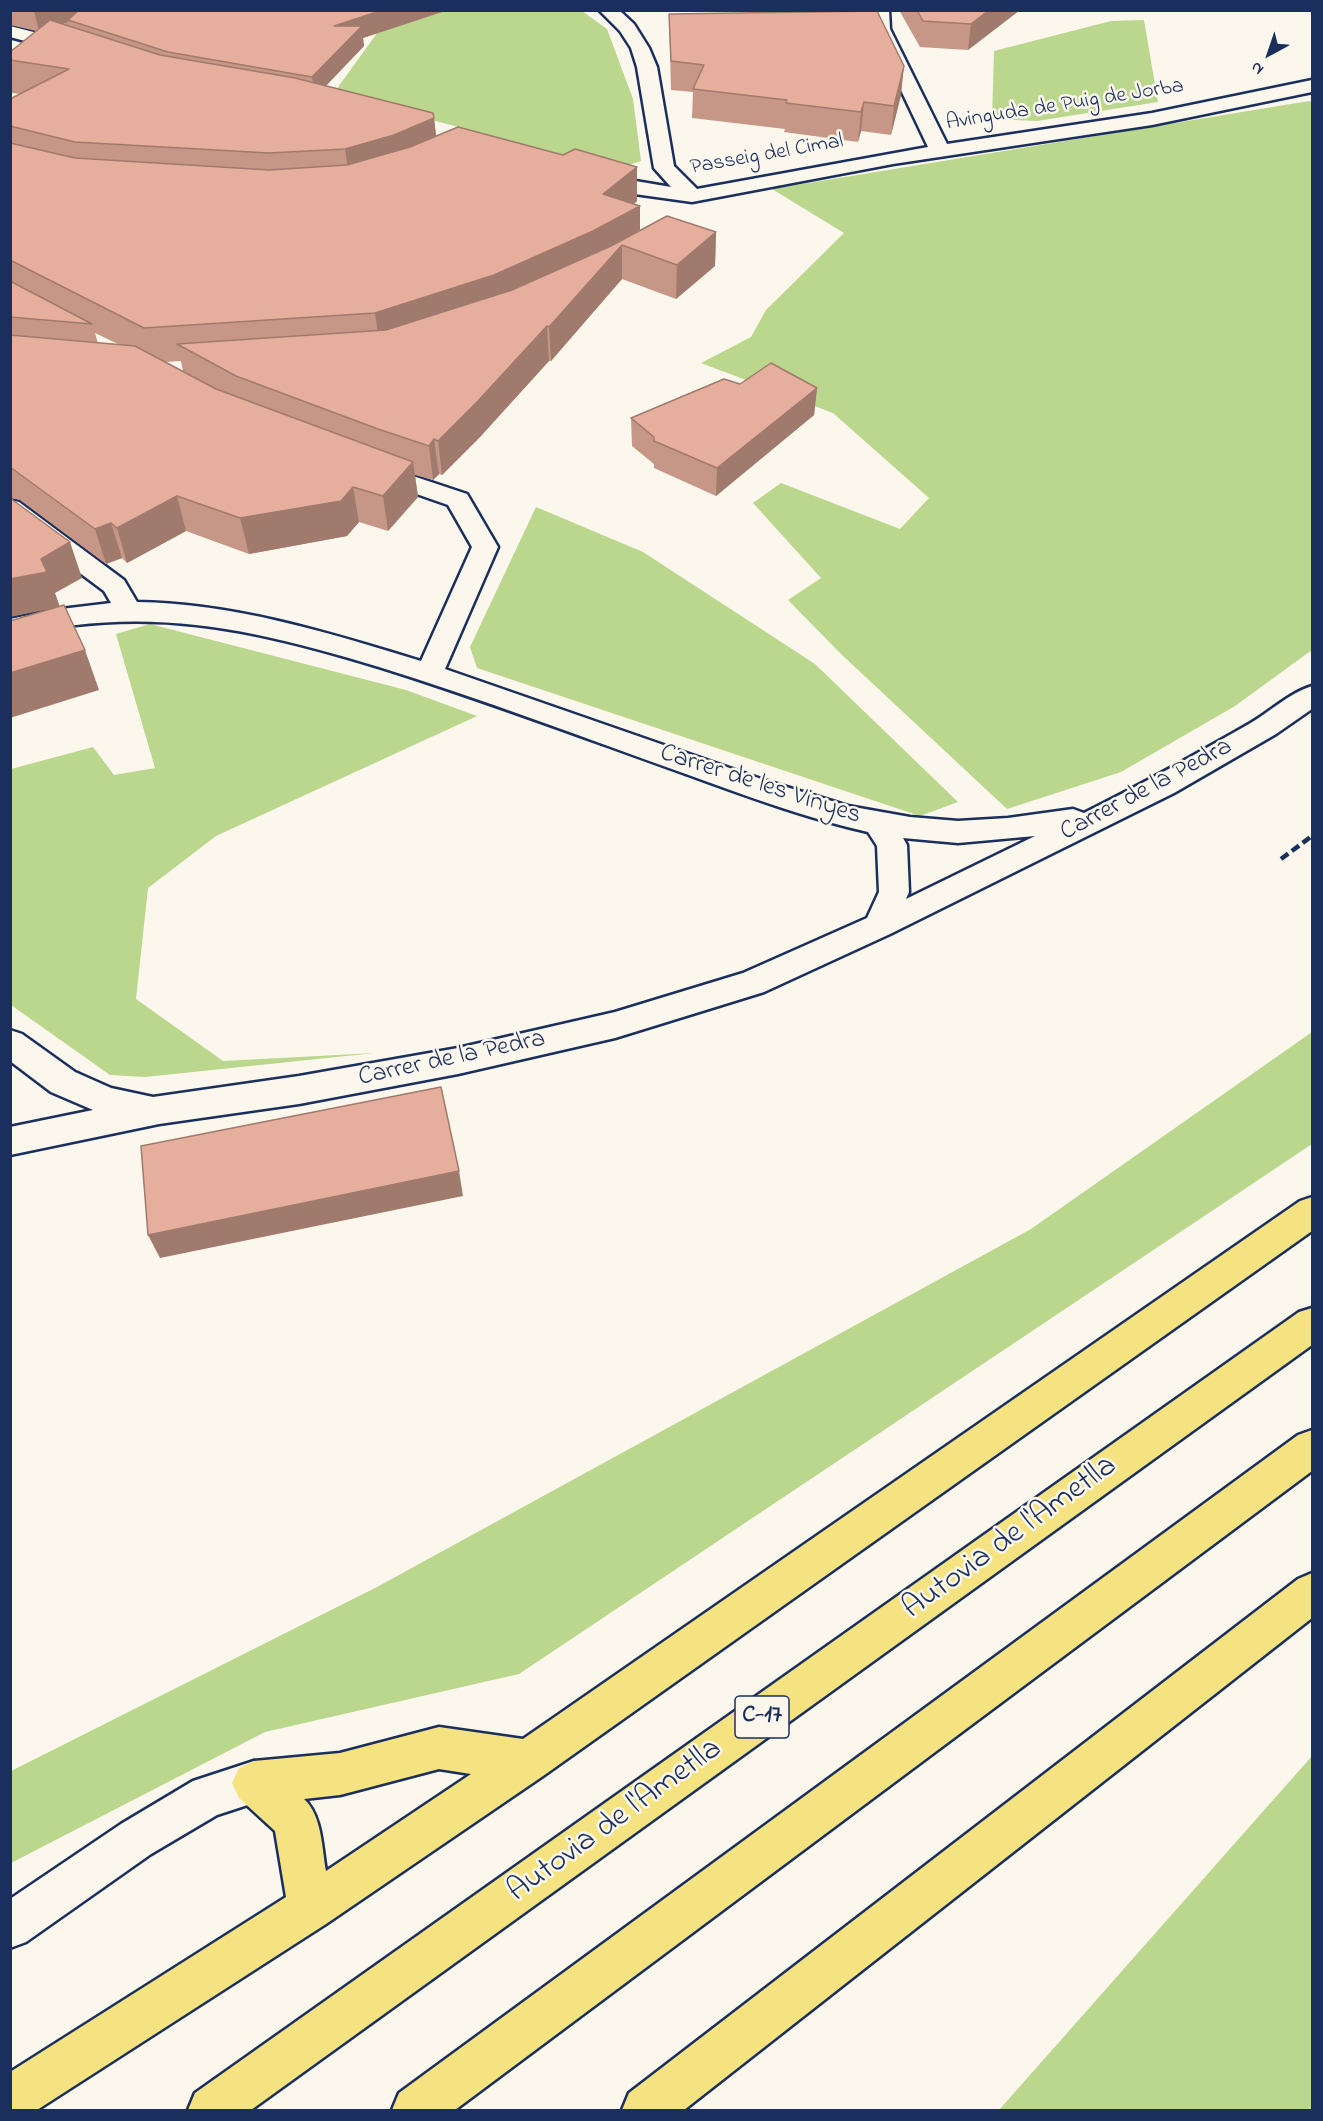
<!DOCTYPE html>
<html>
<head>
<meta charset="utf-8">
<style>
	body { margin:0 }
	#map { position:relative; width:1323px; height:2121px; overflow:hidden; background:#fbf7ec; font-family:"Indie Flower",sans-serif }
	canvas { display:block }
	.frame { position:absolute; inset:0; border:12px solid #1b2f5e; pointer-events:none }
	.north { position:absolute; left:1239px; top:24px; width:60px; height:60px; -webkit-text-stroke:4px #fbf7ec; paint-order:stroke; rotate:220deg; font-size:16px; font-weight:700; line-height:24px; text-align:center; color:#1b2f5e }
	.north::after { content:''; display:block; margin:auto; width:21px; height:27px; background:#1b2f5e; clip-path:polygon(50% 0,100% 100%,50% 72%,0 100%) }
</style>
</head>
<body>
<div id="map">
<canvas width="1323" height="2121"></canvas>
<div class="frame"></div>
<div class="north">N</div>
</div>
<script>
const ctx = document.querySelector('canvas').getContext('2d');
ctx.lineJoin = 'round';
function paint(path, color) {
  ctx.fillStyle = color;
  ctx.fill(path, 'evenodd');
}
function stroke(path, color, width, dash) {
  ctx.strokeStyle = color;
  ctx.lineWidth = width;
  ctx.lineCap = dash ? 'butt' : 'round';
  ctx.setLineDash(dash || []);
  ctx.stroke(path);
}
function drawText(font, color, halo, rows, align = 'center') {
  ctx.font = font + ' "Indie Flower",sans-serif';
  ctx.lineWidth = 5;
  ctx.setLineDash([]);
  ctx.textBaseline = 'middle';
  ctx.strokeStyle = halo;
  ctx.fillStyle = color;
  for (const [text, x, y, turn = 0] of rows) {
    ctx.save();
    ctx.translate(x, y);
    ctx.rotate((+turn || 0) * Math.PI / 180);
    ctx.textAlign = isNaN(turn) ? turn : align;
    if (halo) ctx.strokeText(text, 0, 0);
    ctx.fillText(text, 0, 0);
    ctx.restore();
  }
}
const green = new Path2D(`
	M393,11H582L607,29L633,99L641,161L618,169L333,94Z
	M1144,20L1158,102L1037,121L992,119L994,51L1111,21Z
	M1309,101L1312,102V650L1235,706L1121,772L1007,809L841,654L788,600L821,578L753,503L781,483L900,529L929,498L833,413L701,363L751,337L766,310L844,233L772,189Z
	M536,507L643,552L815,664L958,802L920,816L477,668L470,647Z
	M150,624L406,690L477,716L216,836L148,888L136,999L223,1061L375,1053L145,1077L110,1075L11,1005V769L93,747L114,775L155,768L116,634Z
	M1312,1032V1144L519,1674L265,1732L11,1863V1771L377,1587L1031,1229Z
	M1312,1756V2110H999Z`);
const minor = new Path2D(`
	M599,10H619L634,24L649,48L657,67L674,166L697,189L928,147L872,29L871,10H889L890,29L947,144L1152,113L1312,80V92L1152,125L893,164L692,202L613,191L587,184L584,180L587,176L594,174L671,187L654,168L637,67L631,48L620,31Z
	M10,26L81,44L83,48L81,52L74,54L10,37Z
	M374,463L467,494L498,547L445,669L767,781L848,806L910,817L958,821L1008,818L1073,809L1084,813C1140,785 1195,755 1249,724C1270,712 1289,693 1312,686V709L1276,734L1174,793L890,934L764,992L615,1038L458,1074L299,1104L159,1124L10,1155V1127L93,1110L51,1092L10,1061V1030L22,1034L75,1072L111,1088L153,1097L299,1076L458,1048L615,1012L743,973L867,918L879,892L877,846L868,832C805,818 744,795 683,773C582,737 482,699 379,667C251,628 144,604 10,637V619L53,610L111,603L104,591L10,521V500L19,502L124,580L137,602C233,603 329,633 421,661L472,547L448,505L365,476L362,471L365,466ZM1035,836L906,899L909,892L907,845L903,838L958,843Z
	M254,1761L269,1768L276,1783L269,1798L217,1815L151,1854L26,1942L10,1948V1899L121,1824L193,1781Z`);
const highway = new Path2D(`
	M1312,1197V1231L543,1776L326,1924L37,2110H10V2072L286,1897L275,1831L239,1798L232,1783L239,1768L254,1761L340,1753L439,1727L523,1739L1300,1201ZM439,1769L471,1774L326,1871C322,1849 322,1815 304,1799L340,1795Z
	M1312,1308V1345L251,2110H188L195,2093L1299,1312Z
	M1312,1430V1471L455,2110H392L399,2093L1298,1435Z
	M1312,1573V1618L684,2110H622L629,2093L1298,1579Z`);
const rail = new Path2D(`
	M1281,859L1312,836`);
const wall = new Path2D(`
	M10,10H448L363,38L364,46L326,86L434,118L436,136L637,167V201L634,204L640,206V230L716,232L715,266L676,299L622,279L551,361H549L480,437L442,475L439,474L433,480L415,475L418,497L388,531L359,522L347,536L249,554L186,531L127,563L122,558L106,564L20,500L10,498V99L21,94L12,93L10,88V52L36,31L10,25ZM95,333L118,344L98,343ZM181,361L183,371L165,362Z
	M899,10H1020L968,50L920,47Z
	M669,14L901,95L891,135L861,131L858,142L784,132L785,129L692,118L693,92L671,90Z
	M740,384L817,388L814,415L716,496L654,468V464L632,446L631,418Z`);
const shadedWall = new Path2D(`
	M36,10H106L68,20V22L39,31L34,11Z
	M383,10H448L363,38L364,46L315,97L312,77L334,26Z
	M989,10H1020L968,50L971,24Z
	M904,66L901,95L891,135L894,106Z
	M864,102L861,131L858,142L861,112Z
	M434,118L438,152L350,183L345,149Z
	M637,167V201L615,219L640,206V241L622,245V279L551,361L549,327L612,256L380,348L375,313L603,194Z
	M716,232L715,266L676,299L677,265Z
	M547,326L549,361L480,437L442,475L438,441Z
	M817,388L814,415L716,496L717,468Z
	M434,439L439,474L433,480L429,446Z
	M413,462L418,497L388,531L383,496Z
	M353,487L359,522L347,536L249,554L240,518Z
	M177,496L186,531L127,563L117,528Z
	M111,523L122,558L106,564L95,529Z
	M70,542L82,578L55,593L60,607L10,617V579L41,559Z
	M85,650L99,690L10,718V673Z
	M459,1171L463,1196L160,1258L148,1235Z`);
const building = new Path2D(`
	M79,10H383L334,26H362L312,77L168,52L68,20Z
	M917,10H989L971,24L923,21Z
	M877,11L904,66L894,106L864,102L861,112L786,103L787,100L693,89L704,65L671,61L669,14Z
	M50,20L160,55L295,78L433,113L434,118L394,135L345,149L269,153L75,142L10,126V99L69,69L10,60V52Z
	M458,127L563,155L575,149L637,167L603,194L640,206L593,231L494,275L375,313L144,328L10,260V143L75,158L269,170L347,165L410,147Z
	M667,216L716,232L677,265L622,245L549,327L547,326L477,402L438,441L434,439L429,446L378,429L236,376L177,344L386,330L512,290L611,246Z
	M10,281L92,324L10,317Z
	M10,335L135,346L216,389L413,462L383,496L353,487L341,501L240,518L177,496L117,528L111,523L95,529L10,467Z
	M771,363L817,388L717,468L654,441V437L631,418L724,379L740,384Z
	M10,498L70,542L41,559L47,572L10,579Z
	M64,605L85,650L10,673V621Z
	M441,1087L459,1171L148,1235L141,1146Z`);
const farStreetnames = [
	["Avinguda de Puig de Jorba",1065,106,-9],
	["Passeig del Cimal",767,156,-10]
];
const shields = [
	[762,1717,54]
];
const shieldNames = [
	["C-17",762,1717]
];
const streetNames = [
	["Carrer de les Vinyes",760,786,18],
	["Carrer de la Pedra",1147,791,-28],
	["Carrer de la Pedra",452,1060,-12]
];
const nearStreetnames = [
	["Autovia de l'Ametlla",1011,1539,-36],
	["Autovia de l'Ametlla",616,1822,-36]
];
paint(green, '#bbd68d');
stroke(minor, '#1b2f5e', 5);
stroke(highway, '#1b2f5e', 5);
paint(minor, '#fbf7ec');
paint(highway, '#f5e382');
stroke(rail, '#1b2f5e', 4.5, [9, 4.5]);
paint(wall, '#c69687');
paint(shadedWall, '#a17a6e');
paint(building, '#e6af9d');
stroke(building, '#a17a6e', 1.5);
drawText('22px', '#1b2f5e', '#fbf7ec', farStreetnames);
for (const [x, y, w] of shields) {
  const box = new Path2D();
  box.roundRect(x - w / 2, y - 21, w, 42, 4.5);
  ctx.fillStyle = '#fbf7ec';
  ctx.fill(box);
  stroke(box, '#1b2f5e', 1.5);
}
drawText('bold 24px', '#1b2f5e', null, shieldNames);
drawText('26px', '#1b2f5e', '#fbf7ec', streetNames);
drawText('32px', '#1b2f5e', '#fbf7ec', nearStreetnames);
</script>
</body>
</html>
